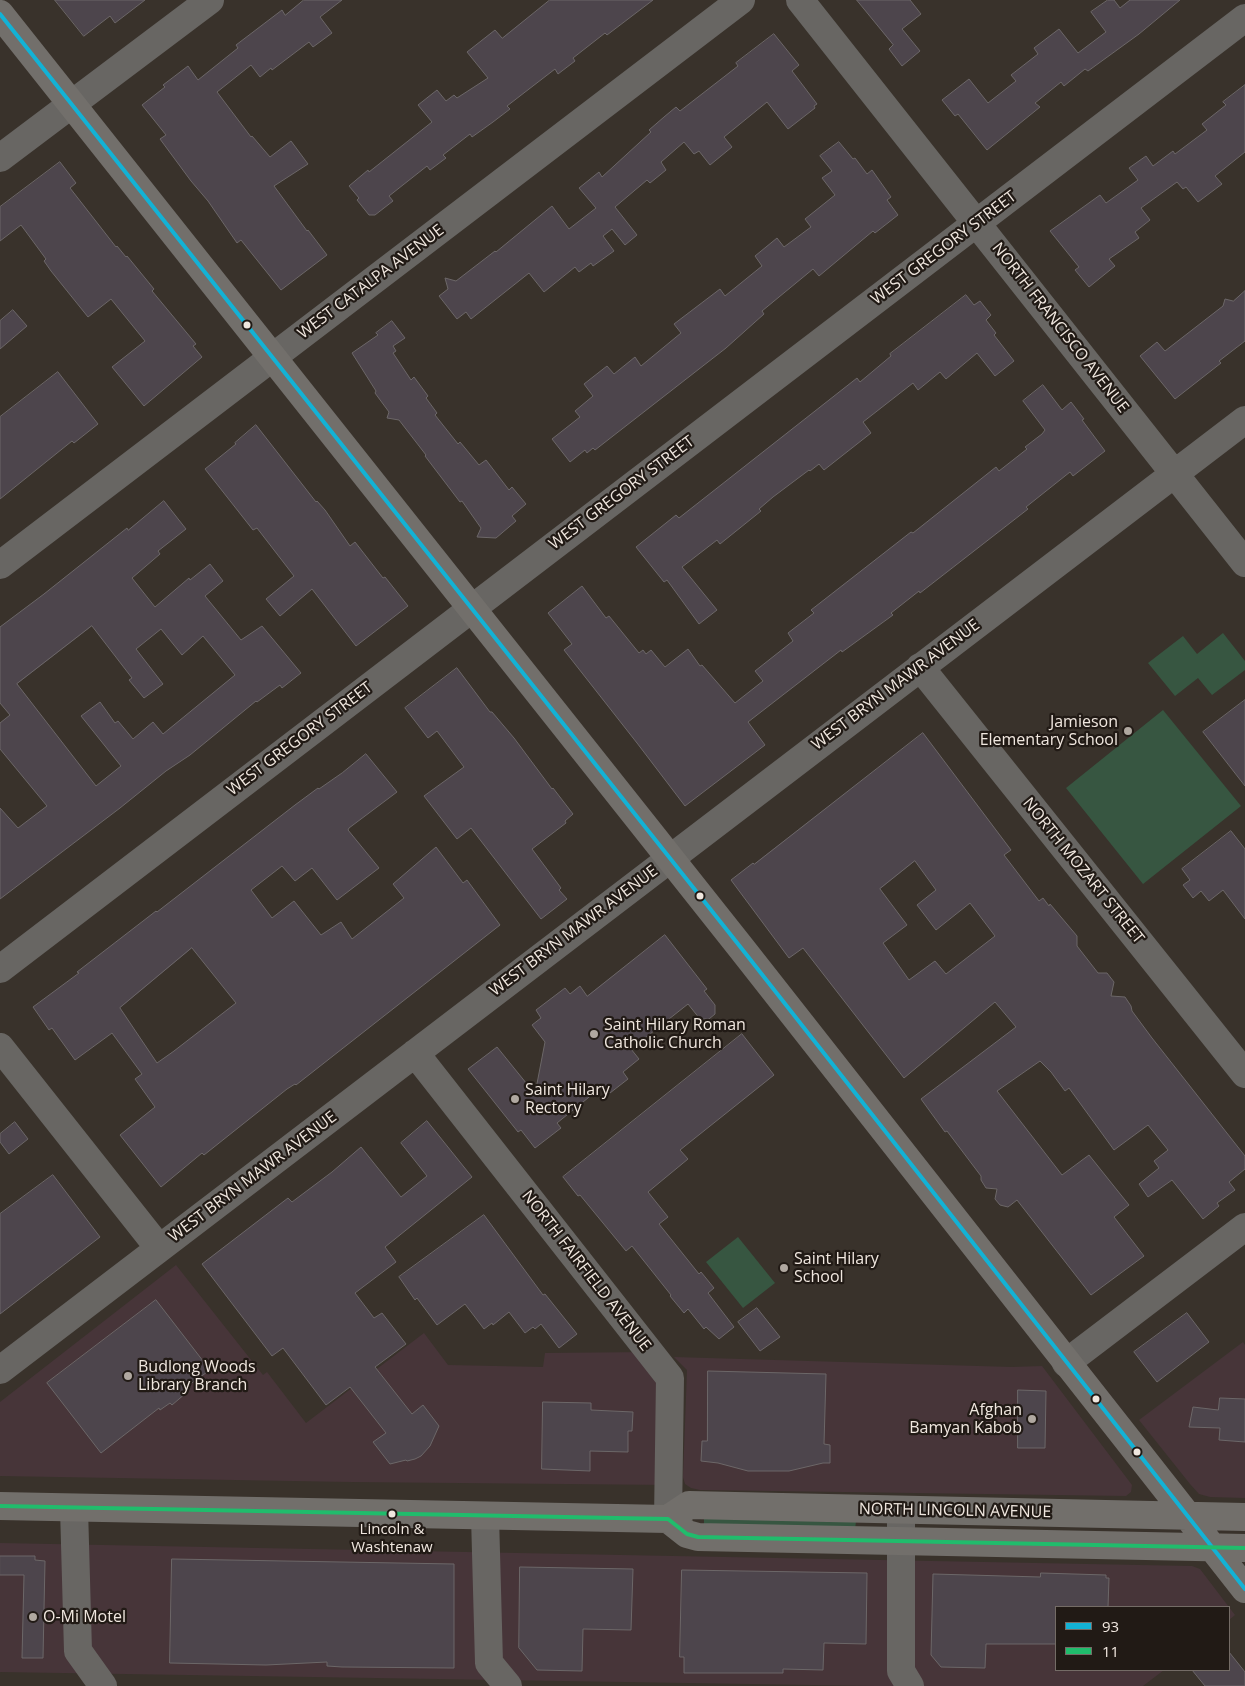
<!DOCTYPE html>
<html>
<head>
<meta charset="utf-8">
<style>
	body { margin:0 }
	#map { position:relative; width:1245px; height:1686px; overflow:hidden; background:#39322b; font-family:"Open Sans",sans-serif }
	canvas { display:block }
	.legend { position:absolute; left:1055px; top:1606px; width:175px; height:65px; box-sizing:border-box; background:#211a15; border:1px solid #746c66; margin:0; padding:6px 9px; list-style:none; font-size:15px; color:#f0e7df }
	.legend li { display:flex; align-items:center; gap:10px; height:25px }
	.legend b { width:25px; border:1px solid #746c66 }
</style>
</head>
<body>
<div id="map">
<canvas width="1245" height="1686"></canvas>
<ul class="legend">
<li><b style="height:6px;background:#13b2d5"></b>93</li>
<li><b style="height:6px;background:#20bc6c"></b>11</li>
</ul>
</div>
<script>
const ctx = document.querySelector('canvas').getContext('2d');
ctx.lineJoin = 'round';
function paint(path, color) {
  ctx.fillStyle = color;
  ctx.fill(path, 'evenodd');
}
function stroke(path, color, width, dash) {
  ctx.strokeStyle = color;
  ctx.lineWidth = width;
  ctx.lineCap = dash ? 'butt' : 'round';
  ctx.setLineDash(dash || []);
  ctx.stroke(path);
}
function drawText(font, color, halo, rows, align = 'center') {
  ctx.font = font + ' "Open Sans",sans-serif';
  ctx.lineWidth = 4.5;
  ctx.setLineDash([]);
  ctx.textBaseline = 'middle';
  ctx.strokeStyle = halo;
  ctx.fillStyle = color;
  for (const [text, x, y, turn = 0] of rows) {
    ctx.save();
    ctx.translate(x, y);
    ctx.rotate((+turn || 0) * Math.PI / 180);
    ctx.textAlign = isNaN(turn) ? turn : align;
    if (halo) ctx.strokeText(text, 0, 0);
    ctx.fillText(text, 0, 0);
    ctx.restore();
  }
}
const commercial = new Path2D(`
	M176,1265L263,1375L267,1372L306,1423L424,1333L448,1365L543,1367L545,1353L650,1352L670,1377L671,1485L351,1482L0,1476V1402Z
	M1243,1342L1245,1345V1498L1210,1497L1199,1494L1190,1484L1139,1420Z
	M674,1357L1012,1367L1042,1366L1132,1485L1131,1492L1126,1496L700,1490L691,1488L685,1484L683,1477L687,1370Z
	M0,1543L1192,1566L1200,1569L1235,1615L1229,1620V1607H1056V1670H1164L1143,1686H874L0,1672Z`);
const green = new Path2D(`
	M1223,633L1245,661V670L1212,695L1198,678L1175,696L1148,663L1183,636L1197,654Z
	M1163,710L1241,806L1143,884L1066,788Z
	M738,1237L775,1283L743,1308L706,1262Z
	M704,1518L856,1521L855,1530L704,1527Z`);
const building = new Path2D(`
	M55,0H145L115,23L110,16L84,36Z
	M304,0H342L320,17L332,33L313,47L309,42L272,70L271,68L260,77L251,65L217,92L251,137L252,136L270,157L291,141L308,164L274,186L307,231L308,230L327,255L281,290L241,240L237,243L208,201L191,181L160,139L166,135L142,105L165,87L163,85L188,66L198,80L238,48L236,45L282,10L285,15Z
	M550,0H653L607,35L605,33L573,58L575,61L558,74L555,69L507,106L510,109L493,122L472,137L470,134L443,155L446,158L430,170L427,166L389,196L393,201L375,215H369L357,200L359,198L349,186L368,170L369,172L432,122L418,105L437,90L446,101L454,95L457,98L488,78L467,52L495,30L502,38Z
	M857,0H910L921,14L902,29L920,51L902,66L889,49L893,45Z
	M1108,0H1114L1120,8L1130,0H1180L1139,34L1088,71L1085,69L1064,86L1061,82L1035,103L1040,107L987,150L958,114L955,116L942,100L969,79L988,103L1016,81L1011,75L1038,54L1034,48L1059,29L1078,53L1106,32L1091,12Z
	M774,34L799,65L792,71L817,104L814,106L815,108L788,129L767,102L724,137L732,147L710,165L699,151L694,154L684,142L661,162L666,170L650,183L647,180L615,207L637,235L625,245L612,229L603,236L614,251L593,266L591,263L579,272L575,267L544,292L529,273L471,319L466,312L457,319L439,296L448,289L445,278L456,281L495,251L496,252L552,206L569,229L596,208L579,188L599,172L602,177L651,132L649,130L664,117L676,107L680,111L738,66L736,63Z
	M1245,85V152L1215,176L1222,184L1198,202L1186,187L1183,189L1177,182L1141,208L1150,220L1135,232L1139,238L1109,259L1115,266L1089,287L1075,270L1079,267L1050,231L1100,195L1106,203L1138,180L1129,168L1146,156L1153,166L1173,151L1175,154L1207,130L1202,124L1226,105L1223,102Z
	M839,142L853,159L855,158L867,174L872,170L891,197L887,200L898,215L875,233L873,231L819,276L813,269L762,311L764,314L726,348L595,450L593,448L587,453L585,450L570,462L552,439L580,417L575,411L593,396L584,384L607,366L614,374L635,357L641,366L681,333L674,324L720,289L725,296L762,266L755,256L777,238L784,247L811,227L805,219L835,195L822,178L832,171L820,156Z
	M60,162L76,183L70,188L116,247L117,246L126,257L127,256L154,289L152,291L196,344L193,346L202,357L144,406L112,367L145,341L111,299L88,317L51,271L44,261L46,259L21,225L0,241V207Z
	M1245,291V341L1219,361L1221,363L1175,399L1140,356L1157,342L1165,351L1223,306L1225,299L1233,301Z
	M966,295L974,305L980,301L991,315L986,320L996,333L994,335L1014,361L995,376L977,353L946,379L940,372L918,390L913,383L863,422L871,433L824,470L819,464L810,471L809,470L773,497L759,509L761,511L720,544L717,540L682,567L717,610L699,624L667,580L664,582L636,547L676,515L679,518L857,378L860,382L891,356L890,354Z
	M13,310L27,326L0,349V321Z
	M392,321L405,338L393,346L396,351L393,353L411,380L414,377L428,396L426,398L437,413L435,415L458,444L460,442L479,465L486,460L509,490L512,487L526,504L512,516L516,521L496,538L477,537L481,528L462,501L460,502L425,456L426,455L399,420L387,418L389,412L375,393L376,391L352,353L378,335L376,333Z
	M58,372L98,424L74,443L72,441L0,499V417Z
	M1043,385L1062,410L1071,402L1084,419L1082,420L1105,451L1073,476L1070,472L1026,507L1028,509L920,593L919,591L891,613L893,615L842,652L841,650L748,722L765,745L685,806L637,743L564,650L572,644L548,613L582,586L606,618L609,616L639,653L643,650L646,654L651,650L665,667L688,649L700,666L702,665L735,703L763,681L755,671L793,641L788,633L814,613L811,610L911,532L913,533L996,467L999,471L1027,449L1025,447L1042,434L1045,430L1023,401Z
	M256,425L316,502L317,501L325,510L350,546L355,542L383,578L385,577L408,606L356,646L312,589L280,616L266,599L294,576L257,528L253,530L205,469L236,444L235,443Z
	M164,501L186,529L158,551L160,554L132,578L155,607L189,578L190,580L210,564L223,581L205,596L241,640L262,626L301,673L282,688L280,685L257,702L256,701L190,755L166,771L120,808L0,899V808L18,828L47,806L0,749V723L10,715L0,703V627L44,594L127,528L128,530ZM92,626L132,678L129,680L144,698L163,684L136,649L161,629L182,655L203,636L235,675L163,734L153,722L133,739L118,721L115,723L100,702L81,716L121,766L96,786L17,684Z
	M457,668L490,712H492L514,738L552,789L553,788L573,814L565,821L566,823L532,849L561,888L559,890L567,899L541,919L471,828L457,839L424,796L464,767L437,731L428,738L405,708Z
	M1245,700V786L1203,732Z
	M923,733L1011,850L1004,855L1039,901L1043,898L1049,906L1050,904L1077,936V946L1098,973H1107L1114,982L1111,996L1125,997L1131,1006L1132,1011L1152,1038L1245,1156V1169L1229,1182L1235,1190L1217,1203L1219,1206L1203,1219L1172,1180L1148,1197L1139,1184L1159,1168L1154,1161L1168,1150L1148,1125L1114,1150L1069,1088L1065,1091L1051,1072L1040,1061L997,1091L1062,1175L1089,1155L1129,1205L1114,1217L1144,1256L1091,1295L1017,1200L1008,1207L1000,1205L995,1199L997,1189L986,1188L981,1180V1176L947,1131L945,1132L921,1099L1016,1027L995,1002L904,1078L803,948L789,958L731,880L753,863L754,864ZM915,861L936,890L917,905L936,930L970,903L995,936L946,974L935,961L909,980L883,943L907,925L880,889Z
	M366,754L397,792L349,828L348,830L379,868L337,900L312,868L295,881L282,866L251,890L272,918L294,901L321,935L341,922L352,939L404,898L393,884L436,847L463,883L467,880L500,925L296,1085L295,1084L287,1089L204,1155L202,1153L161,1187L120,1135L155,1107L135,1079L142,1074L112,1033L75,1060L52,1028L49,1030L33,1007L79,973L77,972L156,911L157,912L295,805L318,788L319,789L342,773ZM192,948L236,1003L174,1051L157,1063L120,1008Z
	M1231,831L1245,849V919L1223,890L1209,901L1201,891L1193,898L1183,885L1190,880L1182,869Z
	M665,935L707,989L704,991L715,1005V1014L709,1019H700L688,1004L631,1049L639,1059L623,1072L628,1079L610,1093L604,1085L557,1123L561,1128L535,1148L521,1130L518,1132L468,1069L497,1047L535,1094L545,1042L532,1025L541,1018L536,1010L565,988L570,994L580,986L587,996Z
	M742,1034L774,1075L680,1150L688,1159L648,1192L668,1217L659,1224L699,1274L701,1272L714,1288L708,1293L734,1327L719,1339L706,1327L704,1329L688,1309L684,1313L670,1296L671,1295L632,1246L626,1251L580,1195L578,1196L563,1177Z
	M427,1121L472,1177L385,1247L396,1262L355,1293L374,1318L382,1313L406,1344L375,1367L412,1414L423,1405L439,1426L430,1446L421,1456L415,1459L407,1461L406,1460L390,1464L373,1442L386,1433L350,1387L326,1405L283,1348L272,1356L202,1264L288,1198L292,1202L332,1172L361,1147L401,1197L427,1176L401,1143Z
	M15,1122L28,1139L9,1154L0,1142V1134Z
	M53,1175L100,1237L0,1314V1214Z
	M484,1215L543,1295L545,1294L577,1334L559,1348L541,1324L535,1329L533,1327L525,1333L509,1312L493,1325L492,1323L484,1329L465,1304L437,1325L417,1298L415,1300L399,1277Z
	M156,1300L210,1370L189,1385L190,1387L185,1391L186,1393L172,1405L170,1403L160,1410L159,1408L101,1453L47,1383Z
	M757,1308L780,1337L760,1351L738,1322Z
	M1187,1313L1209,1342L1157,1382L1134,1352Z
	M708,1371L826,1374L824,1444L830,1445V1463H823L789,1471H748L718,1463L701,1461L702,1441H707Z
	M1018,1390L1046,1391L1045,1448H1018Z
	M1220,1398L1245,1399V1442L1219,1440L1220,1428L1189,1427L1193,1407L1218,1410Z
	M543,1402L591,1403V1410L633,1412L632,1431H628V1452L590,1451V1471L542,1469Z
	M0,1556H35V1560L45,1561L43,1658H22L24,1575H0Z
	M172,1559L454,1564V1668L342,1667L327,1666V1662L266,1665L170,1663Z
	M520,1567L633,1569L631,1630L583,1629L582,1671L537,1670L519,1648Z
	M682,1570L867,1573L866,1644L824,1643L823,1670L783,1669V1673H684V1657H680Z
	M1041,1573L1106,1575V1578H1109L1108,1607H1056V1644H986L985,1668L941,1667L931,1655L933,1574L1040,1577Z
	M1229,1652L1245,1672V1686H1205L1192,1670H1229Z`);
const minor = new Path2D(`
	M800,0L1245,563
	M0,158L210,0
	M0,565L741,0
	M920,667L1245,1074
	M0,969L1245,18
	M0,1047L159,1248
	M415,1053L670,1378L668,1519
	M1066,1363L1245,1227
	M0,1370L1245,420
	M74,1508L78,1651L103,1686
	M901,1510V1671L910,1686
	M485,1516L489,1663L508,1686`);
const major = new Path2D(`
	M0,14L742,949L1245,1589
	M0,1506L668,1519L689,1505L1245,1517
	M668,1519L687,1534L698,1537L1245,1548`);
const bus1 = new Path2D(`
	M0,14L742,949L1245,1589`);
const bus2 = new Path2D(`
	M0,1506L668,1519L687,1534L698,1537L1245,1548`);
const markers = [
	[247,325,4.5,"#f0e7df"],
	[1128,731,5,"#b0a8a0"],
	[700,896,4.5,"#f0e7df"],
	[594,1034,5,"#b0a8a0"],
	[515,1099,5,"#b0a8a0"],
	[784,1268,5,"#b0a8a0"],
	[128,1376,5,"#b0a8a0"],
	[1096,1399,4.5,"#f0e7df"],
	[1032,1419,5,"#b0a8a0"],
	[1137,1452,4.5,"#f0e7df"],
	[392,1514,4.5,"#f0e7df"],
	[33,1617,5,"#b0a8a0"]
];
const busNames = [
	["Lincoln &",392,1530],
	["Washtenaw",392,1548]
];
const streetNames = [
	["WEST GREGORY STREET",944,248,-37],
	["WEST CATALPA AVENUE",371,282,-37],
	["NORTH FRANCISCO AVENUE",1060,328,52],
	["WEST GREGORY STREET",622,493,-37],
	["WEST BRYN MAWR AVENUE",896,685,-37],
	["WEST GREGORY STREET",300,739,-37],
	["NORTH MOZART STREET",1083,871,51],
	["WEST BRYN MAWR AVENUE",574,931,-37],
	["WEST BRYN MAWR AVENUE",253,1177,-37],
	["NORTH FAIRFIELD AVENUE",586,1271,52],
	["NORTH LINCOLN AVENUE",955,1511,1]
];
const poiNames = [
	["Jamieson",1118,722,"right"],
	["Elementary School",1118,740,"right"],
	["Saint Hilary Roman",604,1025],
	["Catholic Church",604,1043],
	["Saint Hilary",525,1090],
	["Rectory",525,1108],
	["Saint Hilary",794,1259],
	["School",794,1277],
	["Budlong Woods",138,1367],
	["Library Branch",138,1385],
	["Afghan",1022,1410,"right"],
	["Bamyan Kabob",1022,1428,"right"],
	["O-Mi Motel",43,1617]
];
paint(commercial, '#473539');
paint(green, '#375641');
paint(building, '#4d454c');
stroke(building, '#6c6768', 1);
stroke(minor, '#686663', 28);
stroke(major, '#726f6b', 28);
stroke(bus1, '#13b2d5', 4);
stroke(bus2, '#20bc6c', 4);
for (const [x, y, r, color] of markers) {
  const dot = new Path2D();
  dot.arc(x, y, r, 0, 2 * Math.PI);
  ctx.fillStyle = color;
  ctx.fill(dot);
  stroke(dot, '#211a15', 2);
}
drawText('15px', '#f0e7df', '#211a15', busNames);
drawText('16px', '#f0e7df', '#211a15', streetNames);
drawText('16px', '#f0e7df', '#211a15', poiNames, 'left');
</script>
</body>
</html>
